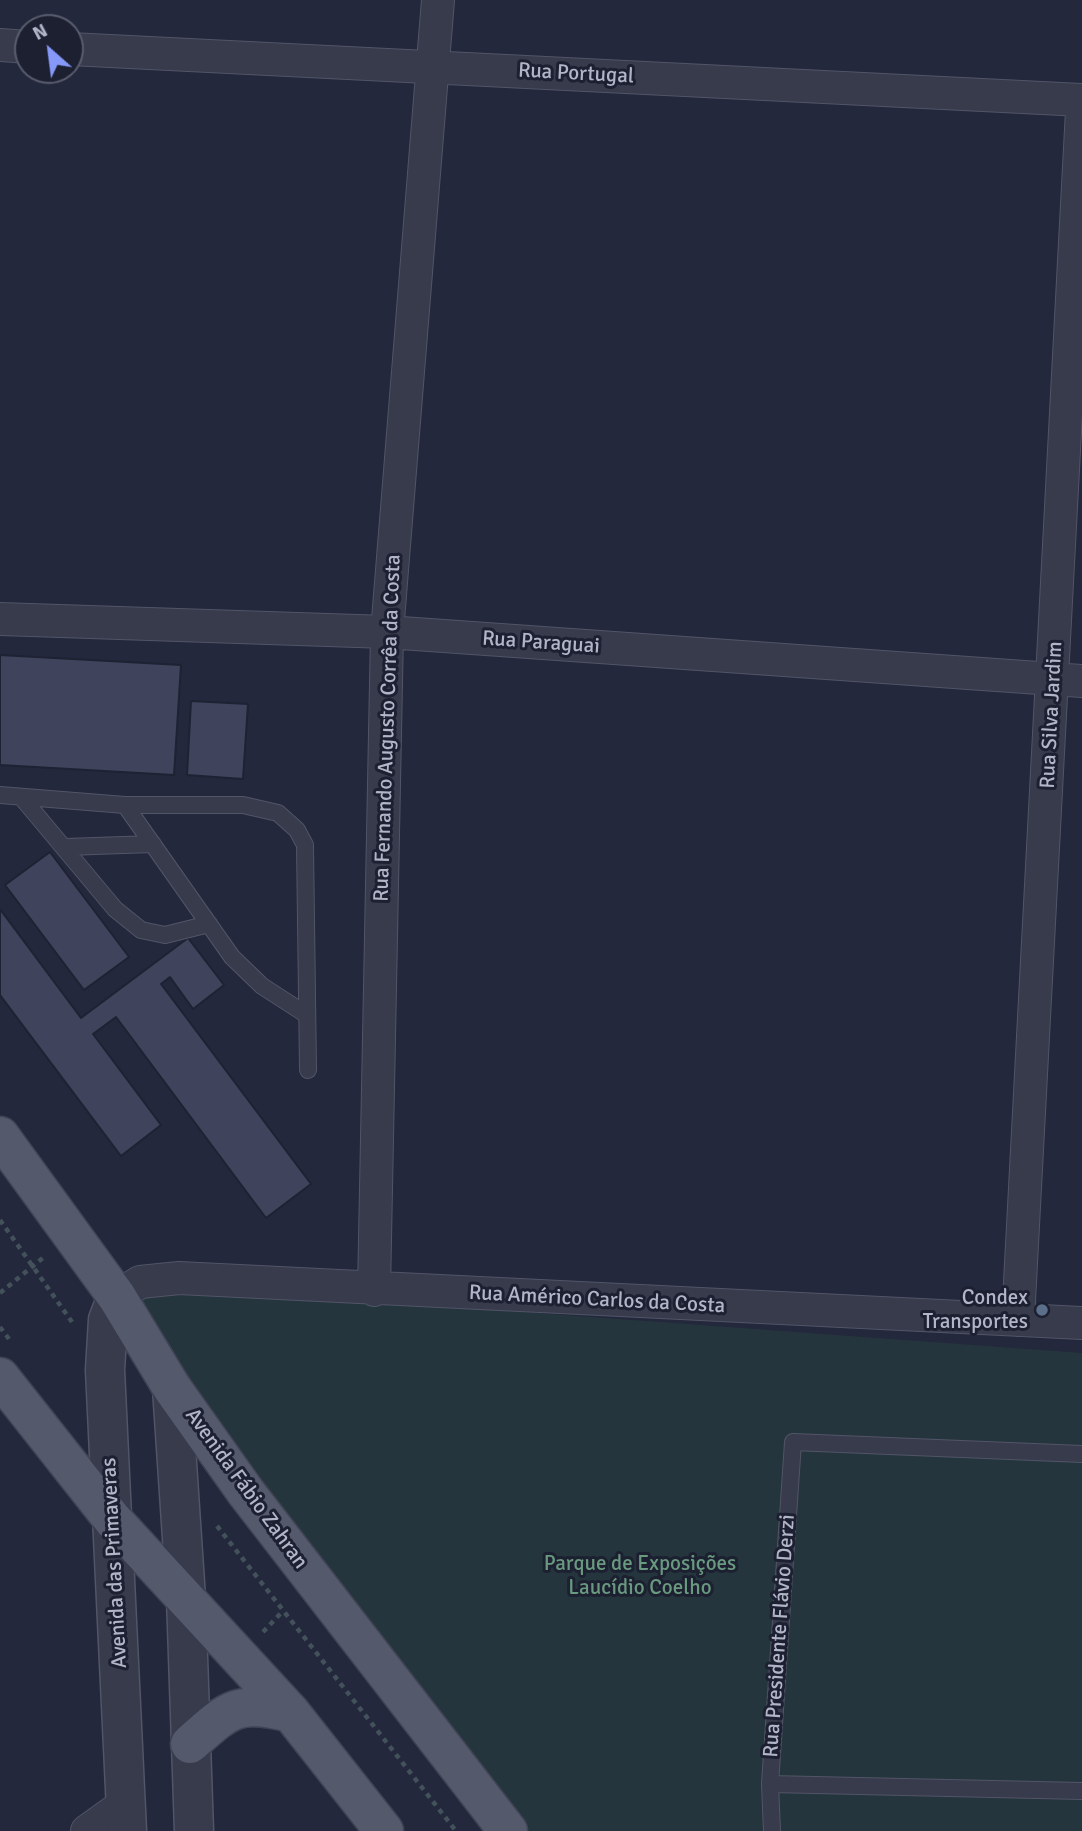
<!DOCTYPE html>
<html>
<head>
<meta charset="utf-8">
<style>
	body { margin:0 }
	#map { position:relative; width:1082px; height:1831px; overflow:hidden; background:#23283c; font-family:Signika,sans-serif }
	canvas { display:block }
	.north { position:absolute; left:14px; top:14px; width:70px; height:70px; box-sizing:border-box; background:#1c2031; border:2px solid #585c6d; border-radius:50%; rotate:332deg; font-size:19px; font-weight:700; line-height:28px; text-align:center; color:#b2b5c8 }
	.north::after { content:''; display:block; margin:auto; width:24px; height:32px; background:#8698f8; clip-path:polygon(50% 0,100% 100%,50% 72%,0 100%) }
</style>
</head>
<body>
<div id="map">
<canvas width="1082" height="1831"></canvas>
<div class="north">N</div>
</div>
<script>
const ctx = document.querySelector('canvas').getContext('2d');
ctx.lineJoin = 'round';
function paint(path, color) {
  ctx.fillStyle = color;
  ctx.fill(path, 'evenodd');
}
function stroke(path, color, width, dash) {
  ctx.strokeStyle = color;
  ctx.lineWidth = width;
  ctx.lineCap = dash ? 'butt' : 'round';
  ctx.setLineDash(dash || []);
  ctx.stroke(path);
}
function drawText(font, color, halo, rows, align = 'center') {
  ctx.font = font + ' Signika,sans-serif';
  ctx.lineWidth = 6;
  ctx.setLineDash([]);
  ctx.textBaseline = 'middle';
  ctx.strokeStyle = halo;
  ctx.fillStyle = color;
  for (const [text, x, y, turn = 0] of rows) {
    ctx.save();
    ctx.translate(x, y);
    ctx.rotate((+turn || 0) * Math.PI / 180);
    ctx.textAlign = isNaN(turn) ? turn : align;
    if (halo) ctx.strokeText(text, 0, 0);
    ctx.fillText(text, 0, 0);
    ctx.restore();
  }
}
const green = new Path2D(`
	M141,1284L1082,1353V1831H513L119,1297Z`);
const building = new Path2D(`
	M0,655L181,665L174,775L0,765Z
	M191,701L248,704L243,779L187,775Z
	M50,852L129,957L84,990L5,885Z
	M0,909L81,1018L188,938L224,985L193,1009L170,977L161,984L311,1184L266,1218L116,1017L93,1034L161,1125L121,1156L0,995Z`);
const path = new Path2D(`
	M0,1220L72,1322
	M0,1293L44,1257
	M0,1327L12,1343
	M217,1526L456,1831
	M263,1632L282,1612`);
const service = new Path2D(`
	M0,795L125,805H243L278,813L297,830L305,845L308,1070
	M23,799L115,909L141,930L165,935L209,924
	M125,805L232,957L262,986L307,1015
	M66,847L153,844
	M770,1784L1082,1791
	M772,1831L770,1784L793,1442L1082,1454`);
const minor = new Path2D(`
	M0,45L28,47
	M70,49L1082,100
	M0,619L387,632L1082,681
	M374,1290L387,632L438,0
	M117,1297L140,1282L179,1278L1082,1323
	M1018,1320L1082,110
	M87,1831L126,1803`);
const tertiary = new Path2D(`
	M117,1297L108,1320L105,1370L127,1831
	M172,1388L186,1598L194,1831`);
const primary = new Path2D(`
	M0,1136L117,1297L172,1388L245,1491L508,1831
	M0,1377L113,1520L291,1713L384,1831
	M190,1744C230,1708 237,1700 291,1713`);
const markers = [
	[1042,1310,7,"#5c6f8a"]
];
const streetNames = [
	["Rua Portugal",576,74,3],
	["Rua Paraguai",541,643,4],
	["Rua Silva Jardim",1052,715,-87],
	["Rua Fernando Augusto Corrêa da Costa",388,728,-88],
	["Rua Américo Carlos da Costa",597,1300,3],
	["Avenida Fábio Zahran",246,1489,54],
	["Avenida das Primaveras",115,1563,-93],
	["Rua Presidente Flávio Derzi",780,1636,-86]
];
const poiNames = [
	["Condex",1028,1298],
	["Transportes",1028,1322]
];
const parkNames = [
	["Parque de Exposições",640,1564],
	["Laucídio Coelho",640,1588]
];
paint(green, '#25353d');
paint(building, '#3f445c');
stroke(building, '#1e2233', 2);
stroke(service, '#525567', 18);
stroke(minor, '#525567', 34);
stroke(tertiary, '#525567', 41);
stroke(primary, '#404455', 41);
stroke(path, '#43525a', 4.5, [5, 5]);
stroke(service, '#373b4c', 16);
stroke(minor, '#373b4c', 32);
stroke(tertiary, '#373b4c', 38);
stroke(primary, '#54596c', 38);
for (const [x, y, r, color] of markers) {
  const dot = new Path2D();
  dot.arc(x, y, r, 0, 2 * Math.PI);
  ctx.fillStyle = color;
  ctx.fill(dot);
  stroke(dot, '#1c2031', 2.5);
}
drawText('21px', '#b2b5c8', '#1c2031', streetNames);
drawText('21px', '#b2b5c8', '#1c2031', poiNames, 'right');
drawText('21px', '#69997f', '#1c2031', parkNames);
</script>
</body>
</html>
